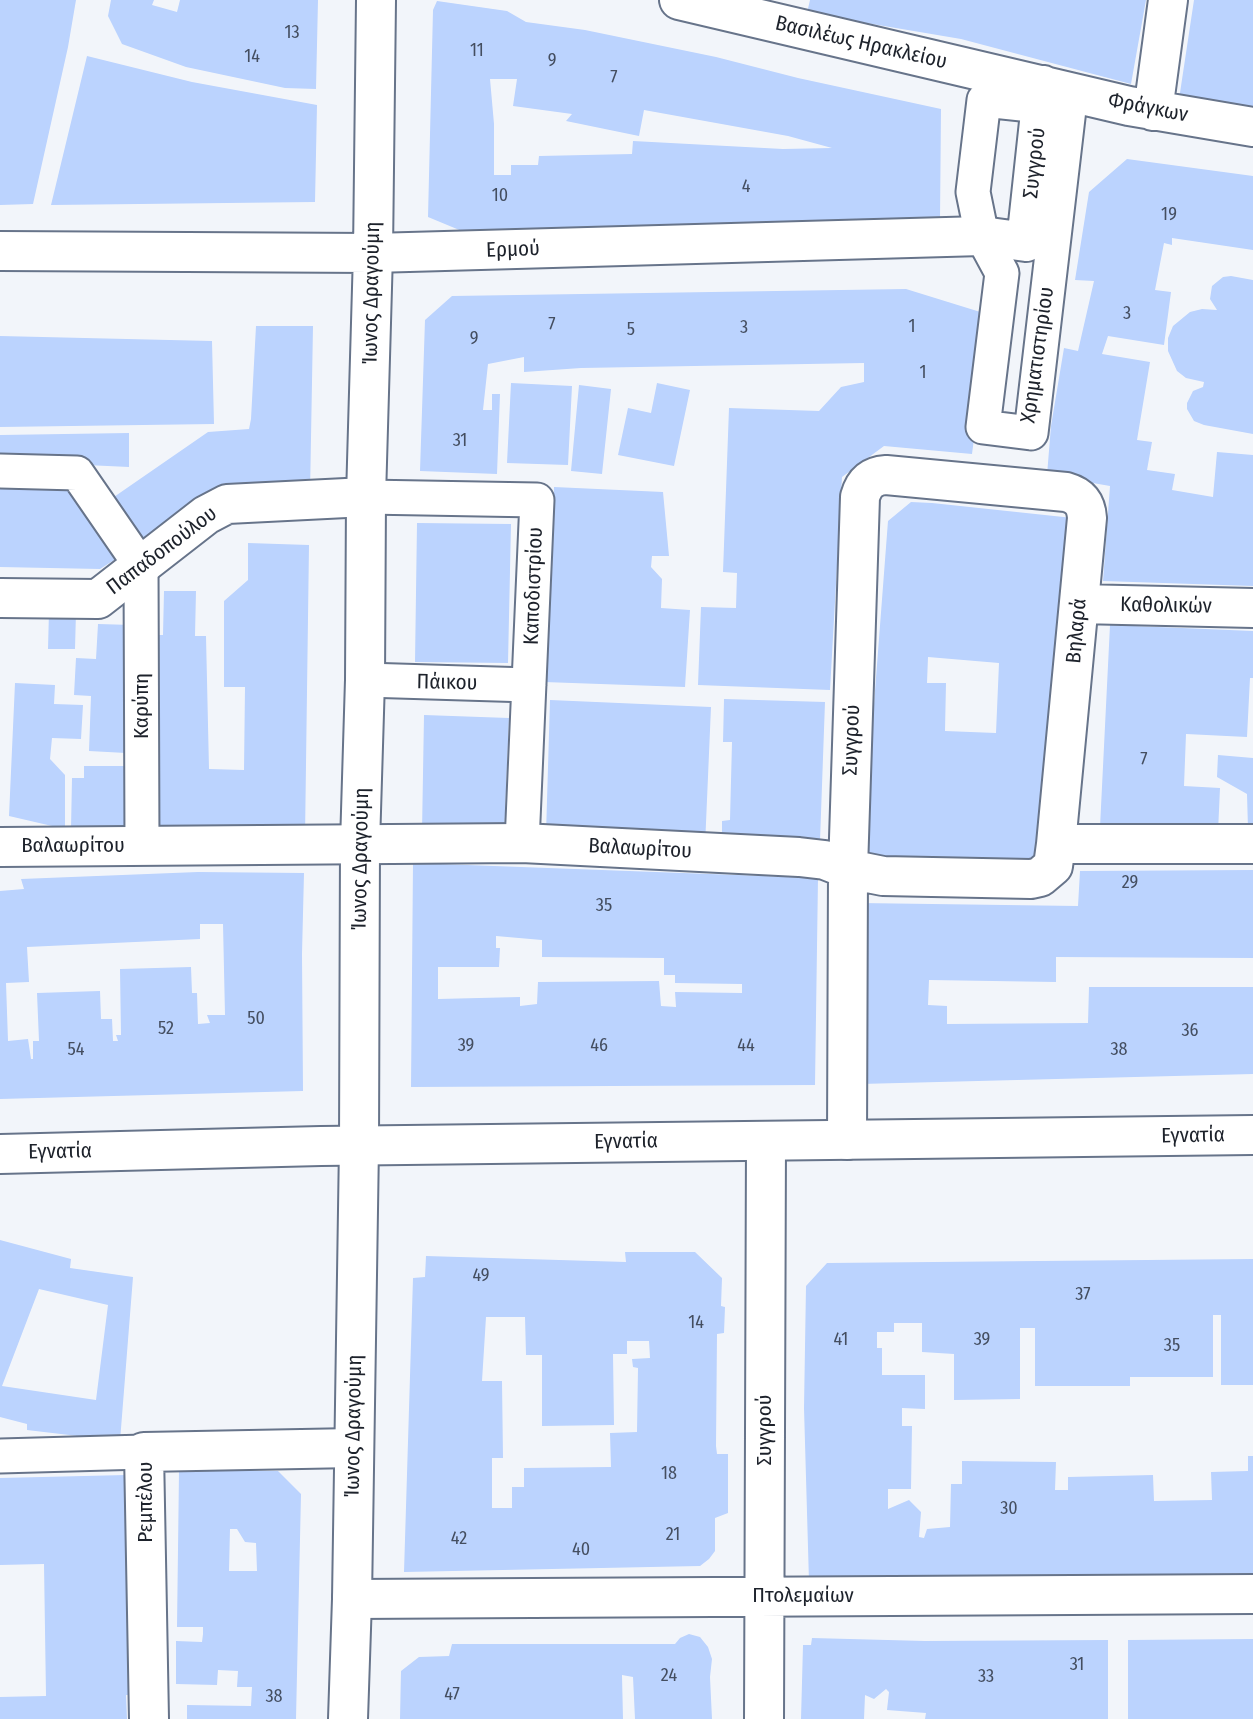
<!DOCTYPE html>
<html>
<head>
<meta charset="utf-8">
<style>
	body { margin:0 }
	canvas { display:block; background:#f2f5fa }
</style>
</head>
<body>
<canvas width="1253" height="1719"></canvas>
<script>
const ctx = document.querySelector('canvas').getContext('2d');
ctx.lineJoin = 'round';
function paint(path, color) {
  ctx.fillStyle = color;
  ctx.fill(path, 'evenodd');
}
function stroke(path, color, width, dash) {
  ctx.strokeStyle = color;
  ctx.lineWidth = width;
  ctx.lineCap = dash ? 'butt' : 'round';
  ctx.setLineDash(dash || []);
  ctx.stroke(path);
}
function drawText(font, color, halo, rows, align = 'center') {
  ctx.font = font + ' "Fira Sans Condensed",sans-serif';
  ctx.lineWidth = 7;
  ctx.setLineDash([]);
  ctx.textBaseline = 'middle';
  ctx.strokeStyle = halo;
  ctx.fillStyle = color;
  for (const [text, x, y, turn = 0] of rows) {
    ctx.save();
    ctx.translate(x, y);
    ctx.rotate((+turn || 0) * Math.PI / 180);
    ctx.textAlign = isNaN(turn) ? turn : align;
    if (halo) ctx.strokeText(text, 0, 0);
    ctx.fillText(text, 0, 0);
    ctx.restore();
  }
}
const building = new Path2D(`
	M0,0H76L68,47L33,204L0,205Z
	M111,0H154L152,5L177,12L180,0H318L316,89L285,88L186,67L122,44L108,16Z
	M810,0H1146L1131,84L961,39L807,13Z
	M1194,0H1253V112L1178,106Z
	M437,1L507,11L526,22L585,30L716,57L798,78L941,109L940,220L469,234L428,217L433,10ZM490,79H517L513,106L572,114L566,121L639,136L644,110L788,136L832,148L783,149L633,141L632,154L539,156L538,165H511V175H494V124Z
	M87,56L192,82L317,105L315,202L51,205Z
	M1127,159L1253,176V250L1172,238V245L1164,243L1155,290L1171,292L1164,345L1108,336L1102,354L1150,362L1137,440L1152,442L1147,470L1175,474L1172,490L1213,497L1217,452L1253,455V586L1103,581L1110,486L1047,475L1051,426L1064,348L1078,351L1094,281L1075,280L1089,192Z
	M1231,276L1253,280V434L1204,425L1194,421L1187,409V403L1193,391L1203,387L1204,382L1186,378L1177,371L1168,351V338L1173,326L1190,312L1202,309L1217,310L1210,299L1212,286L1223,277Z
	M906,289L990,315L972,454L884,446L842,477L830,690L698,685L701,607L736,608L737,573L723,572L729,408L819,411L841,387L864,382V363L581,368L524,372V357L488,364L483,410H492V394H500L497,474L420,471L425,320L452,296Z
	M256,326H313L310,494L145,543L111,499L208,432L249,429L251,419Z
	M0,336L212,341L214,424L0,427Z
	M511,383L572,386L568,465L507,463Z
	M657,383L690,390L674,466L618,455L628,408L651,413Z
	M579,385L611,389L602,474L571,471Z
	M129,433V467L0,461V435Z
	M0,480L71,481L122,555L100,569L0,567Z
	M554,487L663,492L669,556H652L651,567L662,579L661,608L690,610L685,687L544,682L552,573Z
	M911,502L932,503L1073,518L1040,866L868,861L872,730L888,521ZM928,657L999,663L996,733L945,731L946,683H927Z
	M417,523L511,524L508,663L415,662Z
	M248,543L309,545L305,837L151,834L156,635H163L164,591H196L195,636H206L209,769L244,770L245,687H224V601L248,580Z
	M49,611L76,612L75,649H48Z
	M98,624L132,625L126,753L89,751L91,696L74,695L76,658L96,659Z
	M1110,625L1253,631V678H1250L1247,737L1186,734L1184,786L1220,788L1218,832L1100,827Z
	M15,683L55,685L54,704L83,705L81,739L52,738L50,759L65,775V829L9,816Z
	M724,699L825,702L820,841L722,838V821L730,820L732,742H723Z
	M550,700L711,707L705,846L546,834Z
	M424,715L509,718L504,837L422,832Z
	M1218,755L1253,758V829H1248L1247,794L1217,777Z
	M84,766H132V828L71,829L72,778H84Z
	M413,863L818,878L815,1085L411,1087ZM496,936L542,940V957L664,958V975H675V983L742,984V993L675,992L676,1007L661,1006L659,981L538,982L537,1004L520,1006V997L438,999V967H499L500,948H496Z
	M1253,870V958L1056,957V982L929,980L928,1005L947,1006V1024L1088,1023L1089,987H1253V1074L860,1084L859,903L1078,906L1080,871Z
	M198,872L304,873L302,954L303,1091L0,1099V891L24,889L21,879ZM200,924H223L225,1015H207L210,1023L198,1024L197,993H192L191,967L120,969L121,1035H116L118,1041H113L112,1019H101L100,991L37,993L39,1041H33V1059H31L28,1039L8,1041L6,983L29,982L27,947L200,939Z
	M0,1240L71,1259L70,1268L133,1277L120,1441L27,1430V1424L0,1417ZM39,1289L108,1305L96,1400L2,1386Z
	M625,1252H695L722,1278L721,1306L725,1307L724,1333L717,1334L716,1446L717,1454H728V1513L715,1518V1551L709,1559L700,1566L404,1572L413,1278L425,1277L426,1256L626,1262ZM486,1317H525L526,1355H542V1426L614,1425L613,1354H627V1341H649L650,1358L632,1359L633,1367L638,1368L637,1432L610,1433L611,1467L524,1468V1487H512V1508H492V1458H503L502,1381H482Z
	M1253,1259V1385H1221V1315H1213V1377H1130V1386H1035V1328H1020V1399L954,1400V1354L922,1352V1323H894V1332H877V1348H882V1375H925V1409L902,1408V1426H912L911,1489H888V1509L909,1500L921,1512L919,1537L924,1538L927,1529L950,1527L951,1484H962V1461L1056,1462L1055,1490H1068V1477L1153,1475L1154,1501L1212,1500L1211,1472L1248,1471V1456H1253V1573L809,1582L804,1408L806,1286L827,1263Z
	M179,1471H278L301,1494L296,1719H187V1705L251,1706L252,1687H237L238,1671L218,1670L217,1685L176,1684V1641L202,1642L203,1634V1627H177ZM230,1529H237L245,1542L256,1543L257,1571H229Z
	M126,1475L130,1695H126L127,1719H0V1697L46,1696L44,1564L0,1565V1478Z
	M689,1634L700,1637L708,1647L712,1659L710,1677L712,1719H635L633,1677L622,1675L623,1719H400L401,1671L419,1657L449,1656L452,1644H675L680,1638Z
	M812,1638L925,1641L1108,1640V1719H925L926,1713L887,1710L889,1692L886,1689L874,1699L865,1695L864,1719H801L803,1645H811Z
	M1253,1639V1719H1128V1640Z`);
const pedestrian = new Path2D(`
	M984,100L1069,109L1031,433L983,427L1002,273L982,236L973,192Z
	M0,471L77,473L141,566L142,846
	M366,497L537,500L522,843
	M365,680L529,685
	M0,1456L144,1452`);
const minor = new Path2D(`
	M679,0L1129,106L1253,127
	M1153,111L1168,0
	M373,253L982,236L1026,242L1043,85
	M0,598L98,599L206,515L227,504L366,497
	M1079,604L1253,608
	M0,847L522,843L799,857L825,860L848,869L883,876L1031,879L1040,877L1053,866L1056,844H1253
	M847,1140L848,869L860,497C864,483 871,476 886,475L1066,492C1080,496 1086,503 1087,518L1056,844
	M352,1599L1253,1594
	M149,1719L144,1452L354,1448
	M764,1719L766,1141`);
const secondary = new Path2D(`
	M0,251L373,253
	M348,1719L352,1599L359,1145L360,844L365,680L366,497L373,253L376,0`);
const primary = new Path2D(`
	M0,1154L321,1146L1253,1135`);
const numberNames = [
	["13",292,33],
	["11",477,51],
	["14",252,57],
	["9",552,61],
	["7",614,78],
	["4",746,187],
	["10",500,196],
	["19",1169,215],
	["3",1127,314],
	["7",552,325],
	["1",912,327],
	["3",744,328],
	["5",631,330],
	["9",474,339],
	["1",923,373],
	["31",460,441],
	["7",1144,760],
	["29",1130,883],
	["35",604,906],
	["50",256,1019],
	["52",166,1029],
	["36",1190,1031],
	["39",466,1046],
	["46",599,1046],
	["44",746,1046],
	["54",76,1050],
	["38",1119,1050],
	["49",481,1276],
	["37",1083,1295],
	["14",696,1323],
	["41",841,1340],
	["39",982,1340],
	["35",1172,1346],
	["18",669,1474],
	["30",1009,1509],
	["21",673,1535],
	["42",459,1539],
	["40",581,1550],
	["31",1077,1665],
	["24",669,1676],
	["33",986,1677],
	["47",452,1695],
	["38",274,1697]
];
const streetNames = [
	["Βασιλέως Ηρακλείου",861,43,13],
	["Φράγκων",1148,108,11],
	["Συγγρού",1035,163,-84],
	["Ερμού",513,250,-2],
	["Ίωνος Δραγούμη",372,293,-89],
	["Χρηματιστηρίου",1038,355,-82],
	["Παπαδοπούλου",162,551,-37],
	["Καποδιστρίου",534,586,-88],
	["Καθολικών",1166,606,1],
	["Βηλαρά",1077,631,-85],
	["Πάικου",447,683,1],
	["Καρύπη",142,706,-90],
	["Συγγρού",852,740,-88],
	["Βαλαωρίτου",73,846],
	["Βαλαωρίτου",640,849,3],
	["Ίωνος Δραγούμη",361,859,-89],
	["Εγνατία",1193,1136,-1],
	["Εγνατία",626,1142,-1],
	["Εγνατία",60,1152,-1],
	["Ίωνος Δραγούμη",354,1426,-89],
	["Συγγρού",765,1430,-90],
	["Ρεμπέλου",146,1502,-90],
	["Πτολεμαίων",803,1596]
];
paint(building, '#bbd3fe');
stroke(pedestrian, '#67748a', 37);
stroke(minor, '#67748a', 42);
stroke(secondary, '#67748a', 42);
stroke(primary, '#67748a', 42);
stroke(pedestrian, '#fff', 33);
stroke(minor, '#fff', 38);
stroke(secondary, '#fff', 38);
stroke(primary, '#fff', 38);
drawText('18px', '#444e60', null, numberNames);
drawText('21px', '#1d222b', '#fff', streetNames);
</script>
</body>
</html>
